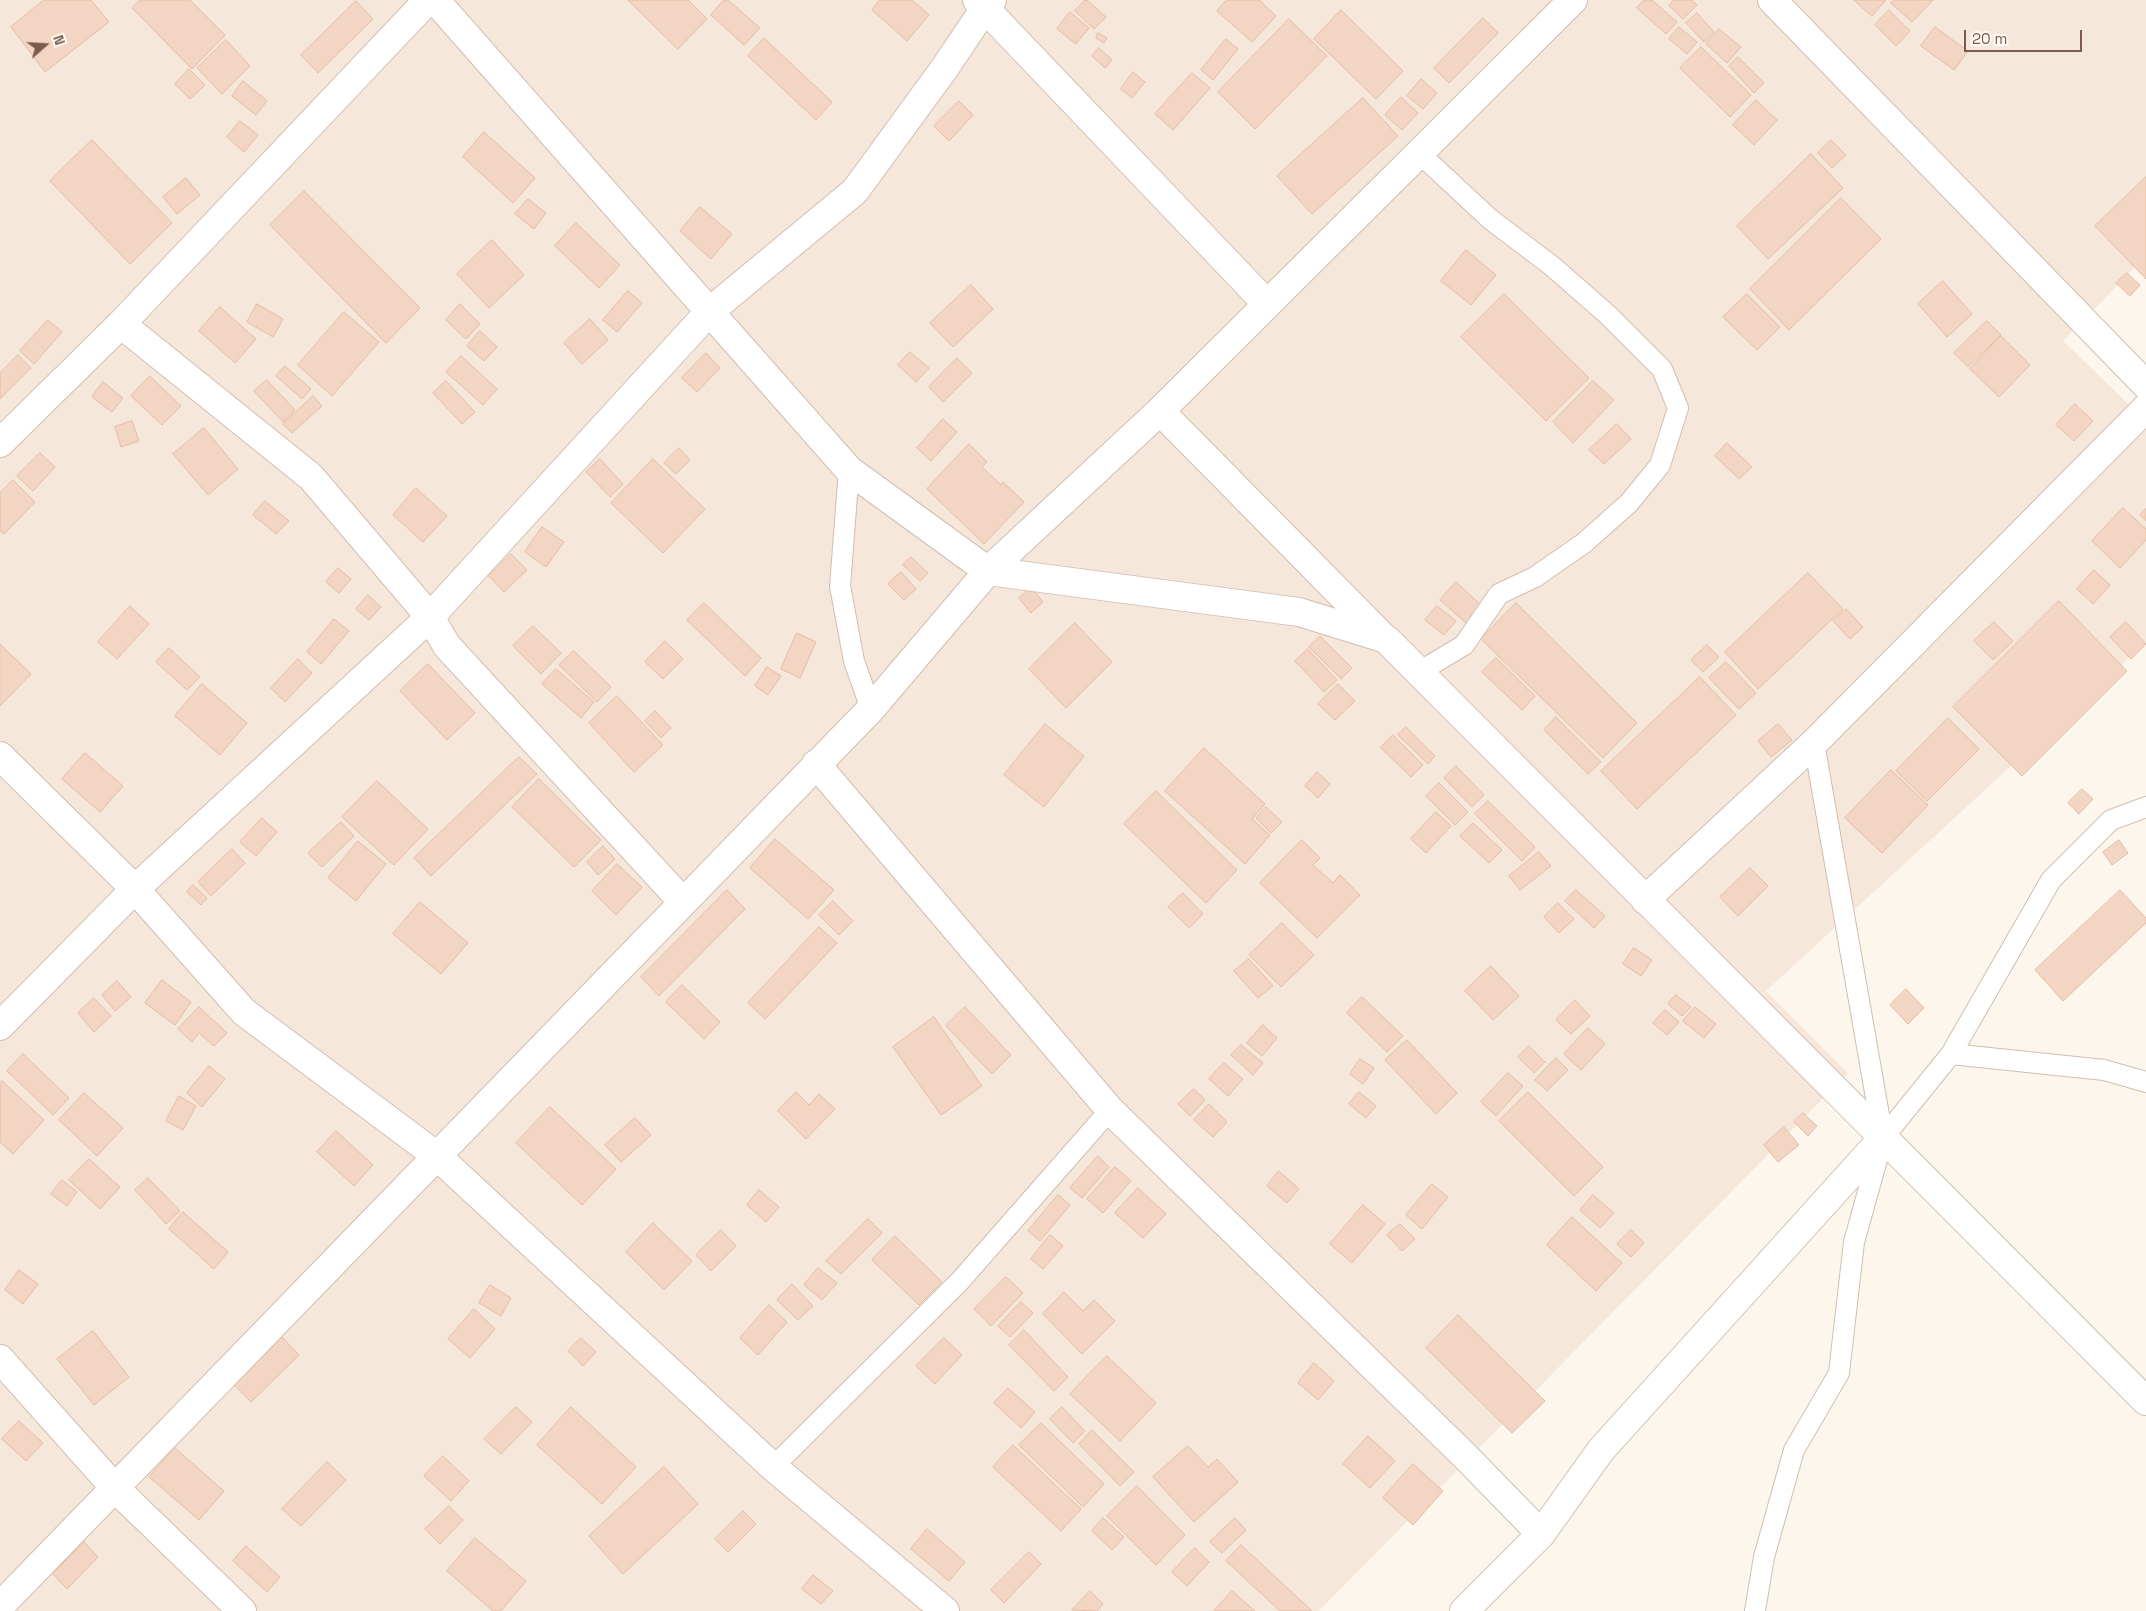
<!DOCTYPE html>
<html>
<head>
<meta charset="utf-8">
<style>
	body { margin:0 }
	#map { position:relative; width:2146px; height:1611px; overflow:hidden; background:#fdf6ec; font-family:"Space Grotesk",sans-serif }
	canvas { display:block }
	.north { position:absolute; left:20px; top:20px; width:50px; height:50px; -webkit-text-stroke:4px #fffaf3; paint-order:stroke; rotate:71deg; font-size:14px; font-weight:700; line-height:20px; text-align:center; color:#7a5c4d }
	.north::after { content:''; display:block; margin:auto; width:18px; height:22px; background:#7a5c4d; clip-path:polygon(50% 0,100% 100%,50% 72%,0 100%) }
	.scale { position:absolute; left:1964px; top:30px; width:118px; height:22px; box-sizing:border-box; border:2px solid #7a5c4d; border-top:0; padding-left:6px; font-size:15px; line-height:18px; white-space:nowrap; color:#7a5c4d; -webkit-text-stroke:4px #fffaf3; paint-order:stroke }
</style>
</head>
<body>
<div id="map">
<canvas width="2146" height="1611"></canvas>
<div class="north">N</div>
<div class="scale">20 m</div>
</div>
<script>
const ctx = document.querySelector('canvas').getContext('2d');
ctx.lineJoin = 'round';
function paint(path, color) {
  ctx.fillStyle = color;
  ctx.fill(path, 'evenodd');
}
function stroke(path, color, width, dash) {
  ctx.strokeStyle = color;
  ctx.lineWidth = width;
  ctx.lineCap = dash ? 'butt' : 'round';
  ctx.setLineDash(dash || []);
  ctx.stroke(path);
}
const residential = new Path2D(`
	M0,0H2146V256L2063,341L2146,421V642L1766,991L1848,1073L1319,1611H0Z`);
const building = new Path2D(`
	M44,0H91L109,22L45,72L11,27Z
	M140,0H190L225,35L192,69L132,8Z
	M628,0H688L707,19L678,49Z
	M724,0H728L760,28L744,45L711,15Z
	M880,0H912L929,15L907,41L872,10Z
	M1085,0H1087L1106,17L1094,29L1075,11Z
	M1227,0H1259L1276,16L1252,42L1217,11Z
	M1644,0H1652L1677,22L1666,34L1637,8Z
	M1674,0H1692L1697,5L1683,19L1669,6Z
	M1854,0H1886L1872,16Z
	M1894,0H1933L1912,22L1891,3Z
	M356,1L373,19L318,73L301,55Z
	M1341,10L1403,71L1376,99L1314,39Z
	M1889,10L1910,31L1896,46L1875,25Z
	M1070,12L1089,28L1076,44L1057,29Z
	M1697,13L1714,32L1704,42L1686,23Z
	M1483,18L1498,33L1449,83L1434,68Z
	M1289,19L1327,56L1255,129L1218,92Z
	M1679,27L1697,42L1687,54L1669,39Z
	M1935,27L1968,51L1954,70L1921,46Z
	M1719,29L1741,47L1727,63L1706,44Z
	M1098,33L1107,38L1104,43L1096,38Z
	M764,38L832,102L816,120L748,56Z
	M1226,39L1238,49L1213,80L1201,70Z
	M226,40L250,66L222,94L197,68Z
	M1701,47L1751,95L1730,117L1680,68Z
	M1099,48L1112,60L1105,68L1092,56Z
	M1738,57L1764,83L1754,93L1729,66Z
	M189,69L205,85L190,99L175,84Z
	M1133,72L1145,82L1132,98L1121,89Z
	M1192,73L1210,88L1173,130L1155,114Z
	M1421,79L1437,93L1423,109L1407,96Z
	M243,81L267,101L256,115L232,96Z
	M1401,97L1418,113L1402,130L1385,115Z
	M1363,98L1398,136L1312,214L1277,176Z
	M1756,100L1777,120L1754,145L1733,125Z
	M959,101L973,115L949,141L934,126Z
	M240,121L258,135L244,152L227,137Z
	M484,132L535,178L513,203L463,157Z
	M92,140L172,223L130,264L50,181Z
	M1831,140L1846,155L1832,168L1818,153Z
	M1811,154L1843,188L1768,259L1737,226Z
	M2146,177V279L2095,226Z
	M186,178L200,195L177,214L163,197Z
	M304,191L420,308L386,343L270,225Z
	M1841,198L1881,239L1789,330L1750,289Z
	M528,199L546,213L534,229L515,214Z
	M700,207L732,234L711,259L680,231Z
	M576,223L620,265L599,288L555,246Z
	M492,240L524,275L489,308L457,274Z
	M1466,250L1496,275L1471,305L1441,281Z
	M2127,273L2140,285L2130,296L2116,283Z
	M1943,281L1972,314L1947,337L1918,304Z
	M971,285L993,309L953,347L930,323Z
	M628,291L642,303L617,332L603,320Z
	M1504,294L1589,378L1546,421L1461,337Z
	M1747,294L1780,327L1757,350L1723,317Z
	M257,304L283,319L273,337L247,322Z
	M460,304L480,324L466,339L446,320Z
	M220,307L256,339L235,363L199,331Z
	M344,312L379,342L332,396L298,365Z
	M590,319L608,340L582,364L564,343Z
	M48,320L62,332L34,364L20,351Z
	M1987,321L2001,335L1968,367L1954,353Z
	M480,331L497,347L484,361L467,346Z
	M2001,336L2030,365L1999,397L1970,369Z
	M910,352L929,368L916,382L898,365Z
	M706,353L720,368L697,392L682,378Z
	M18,355L31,368L0,399V373Z
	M461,356L497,389L483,405L446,372Z
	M957,358L972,373L943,402L929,387Z
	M285,366L311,389L302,399L276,376Z
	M150,376L181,406L162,425L131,396Z
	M267,380L295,410L283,422L254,391Z
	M446,381L475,412L462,424L433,393Z
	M1593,381L1614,400L1573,443L1553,422Z
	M103,382L123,398L112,412L92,397Z
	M313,396L322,406L292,433L283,424Z
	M2075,404L2093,421L2074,441L2056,425Z
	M943,419L957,432L931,461L917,448Z
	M132,421L139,441L121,447L115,427Z
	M1617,424L1631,439L1604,464L1589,450Z
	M204,428L238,469L208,495L173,454Z
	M1727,443L1752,467L1739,479L1715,456Z
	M969,444L987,462L982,467L1001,485L1003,482L1024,502L984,544L927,489Z
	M679,448L690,460L676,474L664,463Z
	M40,453L55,467L33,491L17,476Z
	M600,459L623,484L610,497L586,472Z
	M653,459L705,509L663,553L611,503Z
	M13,480L35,502L4,534L0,531V493Z
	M416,488L447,516L423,542L393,515Z
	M265,501L289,521L276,534L253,515Z
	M2123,508L2146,529V540L2120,568L2092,541Z
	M2146,509V521L2140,515Z
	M542,527L564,542L546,567L525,552Z
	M511,554L527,570L504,592L489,576Z
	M911,557L928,573L920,581L903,565Z
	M338,568L351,579L339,593L326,582Z
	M2094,570L2110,585L2093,604L2077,589Z
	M901,572L916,589L904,600L888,584Z
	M1808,573L1843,609L1758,689L1725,652Z
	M1456,582L1482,606L1467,624L1440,600Z
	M1031,587L1043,602L1031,613L1019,598Z
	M368,595L381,607L369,620L356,609Z
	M2059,601L2127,671L2022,776L1953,707Z
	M704,603L761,658L745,676L687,620Z
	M1516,603L1637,723L1603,758L1481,639Z
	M130,606L149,624L117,659L98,642Z
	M1437,606L1456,621L1444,635L1425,620Z
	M1846,609L1863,627L1850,639L1833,621Z
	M334,619L349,631L321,664L307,652Z
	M1994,622L2013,641L1993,660L1974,641Z
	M2126,622L2146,644L2131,659L2110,637Z
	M1075,623L1112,662L1066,708L1029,669Z
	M533,626L561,653L541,674L513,646Z
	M797,633L816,642L800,678L781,669Z
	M1320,636L1352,668L1341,679L1309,647Z
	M665,641L683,659L663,679L645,662Z
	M0,644L31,674L0,706Z
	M1707,645L1719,657L1703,672L1691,660Z
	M169,648L200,677L187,690L156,662Z
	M1308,649L1337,680L1324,692L1295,661Z
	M574,651L611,687L597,702L559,665Z
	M1496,658L1535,696L1522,710L1482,672Z
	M298,659L312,673L285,702L271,688Z
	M1726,662L1756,693L1739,709L1709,678Z
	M428,664L475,713L447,740L400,691Z
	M767,667L781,676L768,695L755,686Z
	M556,669L594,702L581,718L542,684Z
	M1700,677L1736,715L1637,809L1601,771Z
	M202,684L247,723L220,755L175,716Z
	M1338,684L1355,701L1335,720L1318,704Z
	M617,696L663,745L634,772L589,723Z
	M655,711L671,728L661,738L645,721Z
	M1556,717L1601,762L1588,774L1544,730Z
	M1948,718L1979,749L1927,801L1896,771Z
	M1045,724L1084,756L1044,807L1004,775Z
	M1778,724L1792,740L1771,757L1758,741Z
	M1406,727L1435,756L1428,764L1398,735Z
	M1393,735L1423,765L1411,777L1381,748Z
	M1204,748L1265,804L1252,819L1270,835L1245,864L1165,791Z
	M85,753L123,786L100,812L62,779Z
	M519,757L537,774L431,876L414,858Z
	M1456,766L1484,795L1472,807L1444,778Z
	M1891,770L1928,805L1882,853L1845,818Z
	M1317,772L1330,784L1318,798L1305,786Z
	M539,779L601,840L574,867L512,807Z
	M377,781L428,829L394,865L342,817Z
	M1439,783L1468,812L1455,825L1426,796Z
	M2082,789L2093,799L2079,814L2068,803Z
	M1156,791L1237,870L1206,903L1124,824Z
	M1488,801L1535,847L1522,861L1475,814Z
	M1266,807L1282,822L1271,833L1256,818Z
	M1436,812L1451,826L1426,853L1411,839Z
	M262,818L277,832L256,856L240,842Z
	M341,822L354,836L322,867L308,853Z
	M1473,823L1502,850L1489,863L1460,836Z
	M775,839L834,890L808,919L750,868Z
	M1302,840L1320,858L1313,865L1333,883L1340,875L1360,895L1317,938L1260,883Z
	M2119,840L2128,853L2112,865L2103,852Z
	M358,841L386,864L356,901L328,878Z
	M603,846L615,859L598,875L587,862Z
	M232,849L245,863L211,896L198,882Z
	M1539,852L1551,866L1520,890L1509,876Z
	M617,864L642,887L616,915L592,891Z
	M1750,868L1768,886L1738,916L1720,897Z
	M193,885L207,898L201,905L187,892Z
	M727,890L745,909L659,996L641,977Z
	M1576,890L1605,916L1594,928L1565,901Z
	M2120,890L2146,918V923L2063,1001L2035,970Z
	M1183,893L1203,914L1189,928L1168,907Z
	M833,901L853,921L839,935L819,915Z
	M420,902L468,943L441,974L393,934Z
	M1558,903L1574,919L1559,933L1544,917Z
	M1282,923L1314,955L1281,987L1249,955Z
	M819,927L837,943L765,1019L748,1003Z
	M1634,948L1652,960L1641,976L1623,964Z
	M1249,959L1273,986L1258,998L1234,971Z
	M1491,966L1519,996L1493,1020L1465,991Z
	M162,980L191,1002L175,1025L145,1003Z
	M117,981L131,997L115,1011L102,995Z
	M682,985L720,1022L704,1039L666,1002Z
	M1906,989L1924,1008L1908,1024L1890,1005Z
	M1676,995L1691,1007L1682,1016L1668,1004Z
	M1362,997L1403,1036L1387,1052L1347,1013Z
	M94,998L111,1016L94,1032L78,1013Z
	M1575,1000L1590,1016L1571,1034L1556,1020Z
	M199,1007L227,1033L214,1046L199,1033L192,1042L178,1029Z
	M965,1007L1011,1055L992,1074L946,1026Z
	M1695,1007L1716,1024L1704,1038L1683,1021Z
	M1665,1010L1679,1022L1667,1035L1653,1023Z
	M934,1017L982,1086L941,1115L893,1047Z
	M1263,1025L1277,1038L1262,1056L1247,1043Z
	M1588,1028L1605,1044L1581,1070L1564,1054Z
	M1407,1040L1457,1093L1436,1114L1385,1060Z
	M1241,1045L1263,1063L1253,1075L1231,1055Z
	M1529,1046L1545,1062L1534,1073L1518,1057Z
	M23,1054L69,1098L53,1115L7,1071Z
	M1556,1058L1568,1070L1547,1091L1535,1080Z
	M1360,1059L1374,1068L1363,1084L1350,1074Z
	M1224,1063L1243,1079L1228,1096L1209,1079Z
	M209,1066L225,1079L202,1107L187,1093Z
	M1508,1073L1523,1086L1496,1116L1481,1102Z
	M2,1081L44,1120L13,1154L0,1142V1083Z
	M1194,1089L1205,1100L1190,1116L1178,1104Z
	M796,1092L809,1105L819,1094L835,1109L806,1139L778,1111Z
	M1359,1092L1376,1106L1366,1118L1349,1104Z
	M1528,1092L1603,1167L1574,1196L1499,1121Z
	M84,1093L123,1128L97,1156L59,1120Z
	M179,1096L196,1106L183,1130L166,1121Z
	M1209,1104L1227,1122L1213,1137L1194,1120Z
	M550,1107L616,1169L582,1205L516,1143Z
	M1803,1113L1817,1126L1808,1136L1794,1122Z
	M635,1118L651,1135L621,1162L605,1145Z
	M1784,1127L1799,1145L1778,1162L1764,1145Z
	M336,1131L373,1165L354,1186L317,1152Z
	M1098,1156L1109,1167L1082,1198L1070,1188Z
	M89,1159L120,1187L100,1209L69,1180Z
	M1115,1167L1131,1181L1103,1213L1087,1199Z
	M1279,1171L1299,1189L1287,1203L1267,1186Z
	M148,1178L180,1211L166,1224L135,1190Z
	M62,1180L77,1192L67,1206L51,1194Z
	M1432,1184L1448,1197L1422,1229L1406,1215Z
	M1138,1188L1166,1214L1143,1238L1115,1213Z
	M759,1190L779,1207L766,1222L747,1205Z
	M1058,1195L1070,1205L1040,1241L1028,1231Z
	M1593,1195L1614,1213L1600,1228L1580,1210Z
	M1363,1205L1385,1224L1352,1263L1330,1244Z
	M183,1212L228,1252L214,1269L169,1229Z
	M1572,1217L1622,1263L1596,1291L1547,1245Z
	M868,1219L882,1233L841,1274L826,1261Z
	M653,1223L692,1261L664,1290L626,1252Z
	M1400,1224L1415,1239L1402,1251L1387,1235Z
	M721,1230L736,1246L711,1271L696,1255Z
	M1631,1230L1644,1243L1631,1257L1617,1244Z
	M1050,1235L1063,1246L1043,1269L1031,1259Z
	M895,1236L942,1282L919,1305L872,1260Z
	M818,1268L837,1283L822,1300L804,1285Z
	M19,1270L38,1284L23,1304L5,1290Z
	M1006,1277L1023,1293L991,1326L974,1309Z
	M792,1284L813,1306L798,1320L777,1300Z
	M490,1285L511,1298L501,1316L479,1303Z
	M1064,1292L1083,1311L1094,1300L1115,1321L1082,1354L1043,1314Z
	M1021,1302L1033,1313L1010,1337L998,1326Z
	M769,1305L787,1322L758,1355L740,1338Z
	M474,1309L495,1329L470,1358L448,1339Z
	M1458,1315L1545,1401L1512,1433L1426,1348Z
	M1024,1330L1068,1377L1054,1391L1009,1345Z
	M93,1331L129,1377L94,1405L57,1359Z
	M281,1336L299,1355L251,1402L233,1384Z
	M581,1338L596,1352L583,1366L568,1351Z
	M944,1338L962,1355L935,1384L916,1366Z
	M1107,1356L1156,1403L1120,1441L1070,1394Z
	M1314,1363L1334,1381L1318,1400L1298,1383Z
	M1008,1388L1035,1412L1021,1428L994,1403Z
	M516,1407L532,1422L501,1454L484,1439Z
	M571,1407L636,1467L602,1504L537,1445Z
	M1062,1407L1085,1431L1073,1443L1050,1419Z
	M19,1421L43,1443L26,1461L2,1439Z
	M1041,1423L1104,1484L1083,1507L1019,1445Z
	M1092,1430L1134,1472L1120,1486L1079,1444Z
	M1368,1436L1395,1461L1370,1488L1343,1464Z
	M1013,1445L1081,1509L1061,1531L993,1467Z
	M1188,1446L1208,1467L1217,1459L1238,1482L1194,1522L1153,1477Z
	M175,1448L224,1491L199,1520L149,1477Z
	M443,1456L469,1481L451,1501L424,1476Z
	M327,1462L346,1480L301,1526L282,1509Z
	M1413,1464L1443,1491L1413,1525L1383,1498Z
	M664,1467L698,1504L623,1574L589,1536Z
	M1137,1486L1185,1535L1156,1565L1107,1516Z
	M449,1506L463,1520L440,1544L425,1529Z
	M743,1511L756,1524L728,1552L715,1539Z
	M1103,1518L1124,1537L1112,1550L1092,1531Z
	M1235,1518L1246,1530L1222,1553L1210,1542Z
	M927,1529L965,1562L949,1581L911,1549Z
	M475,1538L526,1581L501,1611H493L447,1571Z
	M84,1542L98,1557L67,1589L53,1574Z
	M1241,1545L1312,1611H1280L1226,1561Z
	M246,1546L280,1577L267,1592L233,1561Z
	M1195,1548L1209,1562L1187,1586L1172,1572Z
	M1029,1552L1041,1564L1004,1603L991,1590Z
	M813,1575L833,1591L821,1604L802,1589Z
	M1090,1591L1103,1604L1097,1611L1072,1610Z
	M1232,1591L1255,1611H1214Z`);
const lane = new Path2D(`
	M849,470L840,586L854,661L871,709
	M1419,672L1464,645L1499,594L1535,577L1584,543L1629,503L1660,465L1678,408L1662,369L1608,315L1552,266L1490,219L1419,153
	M1814,743L1883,1138
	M1951,1054L2051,880L2111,820L2146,807
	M773,1467L960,1281L1110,1110
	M1755,1611L1764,1557L1794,1450L1839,1373L1854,1242L1883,1138L1951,1054L2104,1070L2146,1082`);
const street = new Path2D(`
	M435,0L849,470L988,571L1299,612L1386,639L2146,1401
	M977,0L1267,304
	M1772,0L2146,385
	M121,324L311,477L430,617L447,646L683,902
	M1160,411L1382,636
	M0,443L121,324L428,0
	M0,756L135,889L244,1012L437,1156L773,1467L945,1611
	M816,764L1110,1110L1466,1457L1541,1534
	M1645,900L1814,743L2146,408
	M0,1026L135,889L430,617L709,312L855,191L944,69L985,8L992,0
	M0,1359L115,1488L242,1611
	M0,1606L871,709L988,571L1160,411L1573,0
	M1464,1611L1541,1534L1601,1450L1883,1138`);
paint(residential, '#f5e8da');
paint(building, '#f3d5c3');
stroke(building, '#e6bba3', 1);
stroke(lane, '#d1beb0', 22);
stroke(street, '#d1beb0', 30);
stroke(lane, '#fff', 20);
stroke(street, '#fff', 28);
</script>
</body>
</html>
